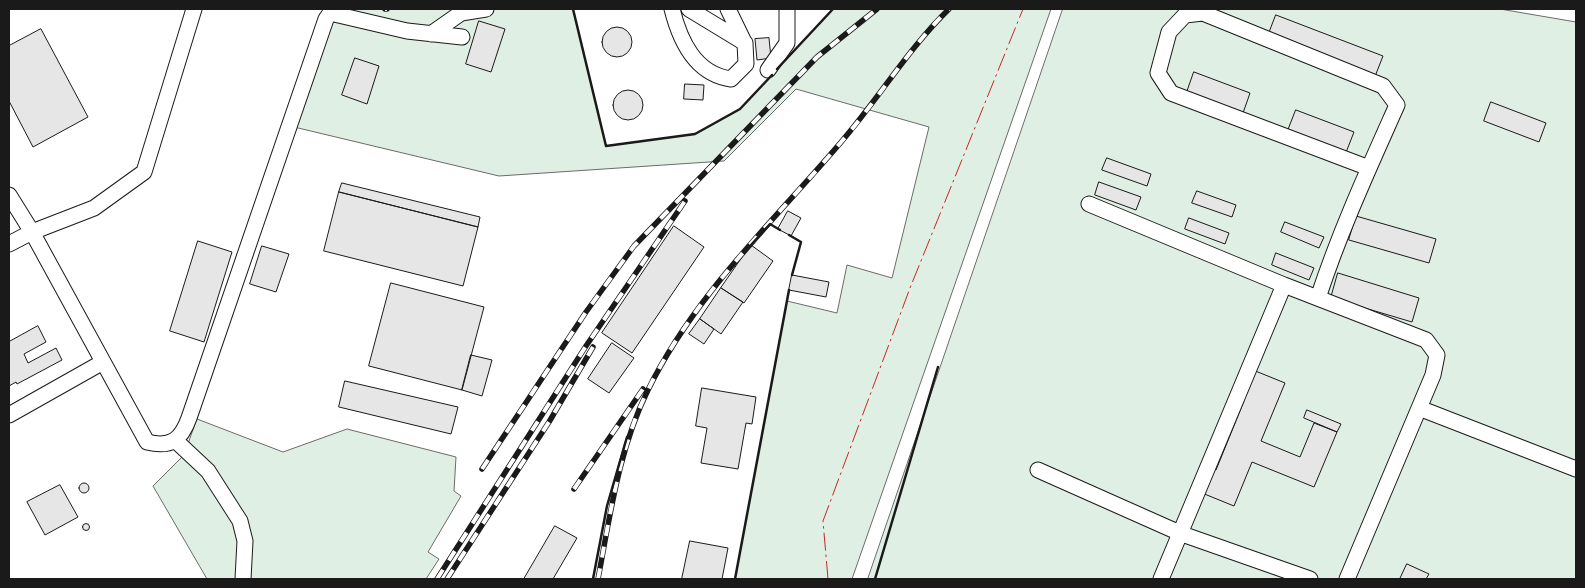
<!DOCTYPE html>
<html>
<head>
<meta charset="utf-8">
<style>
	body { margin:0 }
	#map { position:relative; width:1585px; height:588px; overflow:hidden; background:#fff; font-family:Inter,sans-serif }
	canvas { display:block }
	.frame { position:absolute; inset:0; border:10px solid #1a1a1a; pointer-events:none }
</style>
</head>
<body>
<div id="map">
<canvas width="1585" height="588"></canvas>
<div class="frame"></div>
</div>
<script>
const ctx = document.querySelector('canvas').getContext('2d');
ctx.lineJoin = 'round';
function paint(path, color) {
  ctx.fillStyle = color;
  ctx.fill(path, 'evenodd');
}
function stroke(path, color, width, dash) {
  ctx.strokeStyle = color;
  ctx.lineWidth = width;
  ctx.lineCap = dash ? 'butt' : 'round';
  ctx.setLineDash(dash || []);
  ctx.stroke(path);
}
const green = new Path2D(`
	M337,9H573L606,146L695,134L740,109L833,9H1051L852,579H735L787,301L837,313L847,265L892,278L929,127L796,89L724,161L499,176L294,127Z
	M1063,9H1500L1576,22V579H868Z
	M197,419L283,452L347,429L456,457L454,491L461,496L428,552L439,559L426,579H207L153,486L184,455Z`);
const building = new Path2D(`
	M1276,15L1383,56L1374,79L1268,36Z
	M479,21L505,29L491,72L466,64Z
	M602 42a15 15 0 1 1 30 0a15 15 0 1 1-30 0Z
	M41,29L88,117L33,147L9,101V46Z
	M769,38L771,58L757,60L755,39Z
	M355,58L379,66L367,104L342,95Z
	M1194,72L1250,93L1242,116L1186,95Z
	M685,84L704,85L703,100L684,99Z
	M613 105a15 15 0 1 1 30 0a15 15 0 1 1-30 0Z
	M1491,102L1546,123L1539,142L1484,121Z
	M1296,110L1354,132L1345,155L1287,133Z
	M1107,158L1151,174L1147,186L1102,170Z
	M1099,182L1141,197L1136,210L1095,195Z
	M342,183L480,217L478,227L339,192Z
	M1197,191L1236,205L1232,217L1192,203Z
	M339,192L478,227L463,286L324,251Z
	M788,211L801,218L791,236L778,229Z
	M1356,216L1436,239L1429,263L1349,240Z
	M1189,218L1229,233L1225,244L1185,229Z
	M1285,222L1324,237L1319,248L1281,232Z
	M674,226L704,247L632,353L602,333Z
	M198,241L232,252L204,342L170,331Z
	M751,245L773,261L744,303L721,288Z
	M262,246L289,254L276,292L250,284Z
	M1276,253L1314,268L1309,280L1272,265Z
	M1338,273L1419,298L1412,322L1331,298Z
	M792,275L829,282L826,297L789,290Z
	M391,283L484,307L462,390L369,366Z
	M721,288L743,302L721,334L700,319Z
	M700,319L714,329L704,344L689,334Z
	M38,326L46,342L24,354L28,363L56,348L62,360L17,384L16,382L9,386V342Z
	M612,343L634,358L609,393L588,379Z
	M471,355L492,360L482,396L462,390Z
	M1253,370L1285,383L1261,441L1300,457L1314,423L1337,432L1314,487L1252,462L1234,506L1202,493L1212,468L1216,470L1244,401L1240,400Z
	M345,381L458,407L451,434L339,407Z
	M702,388L756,397L752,424L746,423L738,469L701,463L707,428L696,426Z
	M1307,410L1341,424L1337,432L1304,418Z
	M79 488a5 5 0 1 1 10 0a5 5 0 1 1-10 0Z
	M60,485L78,517L45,535L27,502Z
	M82.5 527a3.5 3.5 0 1 1 7 0a3.5 3.5 0 1 1-7 0Z
	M555,526L577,538L553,579H524Z
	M690,541L728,548L722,579H682Z
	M1407,564L1429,574L1426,579H1400Z`);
const minor = new Path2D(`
	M672,9C680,41 695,74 731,79L746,64L745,43L689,9
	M728,9L744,42
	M330,13L407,31L462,37
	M431,34L461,13L486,9
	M768,70L787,43V9
	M9,195L32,232L147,442C171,448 181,440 189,418L326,19L333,9
	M1089,204L1284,285L1426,340L1437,355L1433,375L1347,579
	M9,244L32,232L94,208L144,172L194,9
	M1318,298C1340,231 1368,170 1397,105L1383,86L1203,13L1185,15L1169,32L1158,73L1171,93L1369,168
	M1419,408L1576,469
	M9,415L103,362
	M176,441L208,471L240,521L245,541L243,579
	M1038,470L1182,534L1310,579
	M1161,579L1284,285`);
const rail = new Path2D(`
	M385,9H387
	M482,469L586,312L634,246L817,57L877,9
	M574,489L643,389
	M437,579L586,346L685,201
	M447,579L549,422L593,347
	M598,579C610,516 619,448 648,390C694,295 775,220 842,141C879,98 908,49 949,9`);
const wall = new Path2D(`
	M573,9L606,146L695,134L740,109L772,75
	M777,69L833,9
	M789,235L801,242L792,275
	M751,245L770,224L780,230
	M593,579L607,506L627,437
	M735,579L789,290
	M875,579L938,367`);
const power = new Path2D(`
	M828,579L823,521L910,288L1023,9`);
paint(green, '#e0efe3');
stroke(green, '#6a6a6a', 1);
paint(building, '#e6e6e6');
stroke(building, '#1a1a1a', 1);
stroke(minor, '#1a1a1a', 17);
stroke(minor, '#fff', 15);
stroke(rail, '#1a1a1a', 5.5);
stroke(rail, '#fff', 4, [11]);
stroke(wall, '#1a1a1a', 2.5);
stroke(power, '#c62828', 1, [18, 4, 2.5, 4]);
</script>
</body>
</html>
